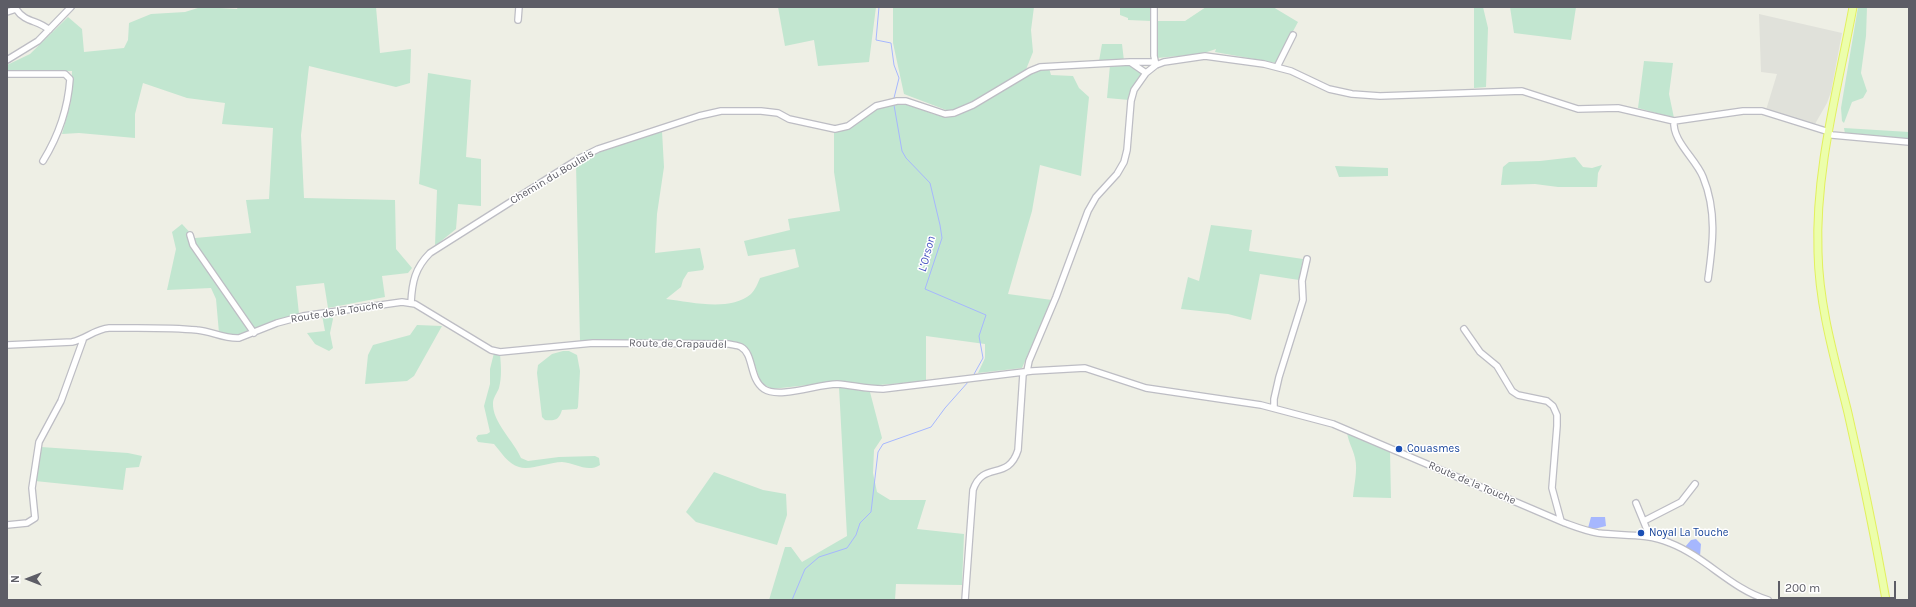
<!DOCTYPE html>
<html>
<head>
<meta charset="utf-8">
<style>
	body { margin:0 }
	#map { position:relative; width:1916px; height:607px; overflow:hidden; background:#eeefe5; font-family:Karla,sans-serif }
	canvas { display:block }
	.frame { position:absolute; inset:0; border:8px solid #5d5d66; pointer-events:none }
	.north { position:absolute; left:8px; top:559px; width:40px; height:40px; -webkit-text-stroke:3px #fff; paint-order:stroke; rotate:270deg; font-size:11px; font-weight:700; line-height:16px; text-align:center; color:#5d5d66 }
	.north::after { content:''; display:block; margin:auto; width:14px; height:18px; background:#5d5d66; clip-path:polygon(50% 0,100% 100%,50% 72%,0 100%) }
	.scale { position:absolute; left:1778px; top:581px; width:118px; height:18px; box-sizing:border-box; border:2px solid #5d5d66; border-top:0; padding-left:5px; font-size:12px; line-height:14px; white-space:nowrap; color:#5d5d66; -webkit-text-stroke:3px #fff; paint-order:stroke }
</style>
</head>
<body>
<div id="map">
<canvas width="1916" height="607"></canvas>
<div class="frame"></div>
<div class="north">N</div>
<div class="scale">200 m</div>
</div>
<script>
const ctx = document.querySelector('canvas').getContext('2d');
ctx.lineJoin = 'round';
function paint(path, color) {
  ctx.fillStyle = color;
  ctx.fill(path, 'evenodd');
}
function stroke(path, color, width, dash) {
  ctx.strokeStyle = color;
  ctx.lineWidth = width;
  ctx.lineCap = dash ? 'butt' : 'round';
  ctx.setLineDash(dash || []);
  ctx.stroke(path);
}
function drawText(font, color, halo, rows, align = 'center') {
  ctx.font = font + ' Karla,sans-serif';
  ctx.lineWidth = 3;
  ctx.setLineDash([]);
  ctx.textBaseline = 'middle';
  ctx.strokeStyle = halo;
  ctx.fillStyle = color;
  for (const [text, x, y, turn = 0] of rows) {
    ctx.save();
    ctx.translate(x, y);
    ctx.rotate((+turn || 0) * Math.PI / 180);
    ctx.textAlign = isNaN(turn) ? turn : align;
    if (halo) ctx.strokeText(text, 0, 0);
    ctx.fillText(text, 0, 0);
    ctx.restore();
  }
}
const industrial = new Path2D(`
	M1759,14L1842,33L1831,92L1827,103L1815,124L1766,110L1777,74L1761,72Z`);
const green = new Path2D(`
	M201,7L237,9L238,7H376L380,53L411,49L410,83L396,87L309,66L301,135L304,198L395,200L396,249L412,268L408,273L382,276L385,297L328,308L324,283L296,286L299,314L275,320L256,330L237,336L219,333L216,299L211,288L167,290L176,249L172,232L182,224L195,238L251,233L246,200L269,199L273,128L222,124L225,103L187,98L143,83L135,114V138L79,133L62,134L71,101L72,71L10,72L7,71V65L30,54L68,17L82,29L84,52L124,48L128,40L129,23L151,14L185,12Z
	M778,7H876L869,62L818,66L814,40L785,46Z
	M893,7H1034L1031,30L1033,52L1025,72L973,104L954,110H946L904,94L893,43Z
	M1120,7H1152V21L1128,20V18L1120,15Z
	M1206,7H1273L1298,22L1276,63L1215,52L1216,49L1201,54L1157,58L1156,21H1185Z
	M1474,7H1483L1488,28L1486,87L1474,88Z
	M1510,7H1576L1571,40L1514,33Z
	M1858,7H1867L1866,36L1861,73L1867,91L1863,98L1852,102L1844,123L1842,121L1841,108Z
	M1102,44H1122L1124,61H1099Z
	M1644,61L1673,63L1669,94L1674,118L1638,108Z
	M1129,64L1140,70L1142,74L1130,92L1129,100L1107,98L1110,65Z
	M1049,68L1051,75L1073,76L1079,88L1089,97L1081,176L1040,165L1032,211L1008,294L1052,300L1022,368L978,373L985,358V344L926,336V381L867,386L835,382L772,389L761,383L750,351L740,344L598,340L580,341L576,164L597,153L662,131L664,167L657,214L655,253L700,248L704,267L703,270L688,272L683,280L681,287L666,299C691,302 730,312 751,294C755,290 758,283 760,278L799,267L795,249L748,256L744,241L790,230L788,219L840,211L834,172V132C854,124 874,104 898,103C916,103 935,121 954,115C988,105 1014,75 1049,68Z
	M428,73L471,80L466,157L481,159V206L458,204L456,229L435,246L437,190L419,184Z
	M1844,128L1909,132V140L1845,134Z
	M1575,157L1583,167L1592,168L1602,165L1598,173L1597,187H1558L1535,184L1501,185L1503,167L1509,162L1540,161Z
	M1335,166L1388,168V176L1339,177Z
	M1211,225L1252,230L1249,251L1303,259L1299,280L1260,274L1251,320L1228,314L1181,309L1188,277L1199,281Z
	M331,314L333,319L330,333L333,348L329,351L315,344L307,333L325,331L322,315Z
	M417,325L442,326L414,376L407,381L365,384L368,355L373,345L410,335Z
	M563,351H569L577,355L580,371L578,407L577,409L562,410C559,420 555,421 545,420L542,417L537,373L538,365L552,354Z
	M494,353L500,354C501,365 502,377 499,388C497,393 493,398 493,403C492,422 514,441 521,458L528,461L559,457L595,456L599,458L600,465C587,473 576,463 562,462C549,462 530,471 519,467C508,464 501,452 494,444L478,442L476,438L478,435L487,434L490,432L484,406L490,384V369Z
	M839,387L870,392L882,438L874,450L873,473L877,492L890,500H926L917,529L964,534L962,585L896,584L895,600H769L785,547H791L802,562L847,536Z
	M1347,431L1390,451L1391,498L1353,497C1354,485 1358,470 1355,458C1353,449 1347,439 1347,431Z
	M41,447L128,453L142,456L139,467L126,468L123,490L35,481Z
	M714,472L763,490L786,494L787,515L777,545L696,522L686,512Z`);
const water = new Path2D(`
	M1591,517H1605L1606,526L1594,529L1588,528Z
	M1696,539L1701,544L1700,556L1685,547L1691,540Z`);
const stream = new Path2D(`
	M879,7L876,40L891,43L894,65L899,78L894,98
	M894,105L902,151L906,158L930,183L940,225L942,238L925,289L986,315L979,336L983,358L973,376
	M792,600L805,569L819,557L847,548L856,535L860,523L871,512L878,452L883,444L931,427L945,408L969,381`);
const minor = new Path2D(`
	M1154,7V56L1156,65
	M7,12L16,9C25,23 39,20 49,30
	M518,20L519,7
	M7,60L38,41L71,7
	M1277,67L1293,35
	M1146,73L1130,62H1155
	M7,74H65L70,79C68,108 59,135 43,161
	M1674,121C1672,141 1696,159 1703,177C1717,211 1713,244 1708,279
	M190,235L193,245L254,333
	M411,303C412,282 415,268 430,253L580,158L598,149L699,116L721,111H761L778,113L789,119L835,129L848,126L876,106L897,101H906L945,114L954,113L973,105L1030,71L1040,67L1130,62
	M1464,329L1480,352L1497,366L1512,391L1518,395L1547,401L1553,406L1557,415V426L1552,488L1561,521
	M7,345L72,342C86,339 95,329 109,328C138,328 168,327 197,330C211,331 224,339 239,338L277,323L303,316L402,302L415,304L491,350L500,352L593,343L729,344C732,345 738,345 741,347C754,354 749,379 764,389C779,399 818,384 837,384C852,385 866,389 883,389L1032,371L1085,368L1146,388L1261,405L1333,424L1565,523C1576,527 1586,531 1598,533C1622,536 1647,533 1670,543C1706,557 1731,589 1768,600
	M1274,408V399L1279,377L1303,300L1302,281L1307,259
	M1636,503L1650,537
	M1644,521L1681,502L1695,484
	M7,525L27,523L35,518L32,488L39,442L61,401L83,340
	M965,600L973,490C983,460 1008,482 1018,450L1023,374L1027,371L1029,361L1056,297L1088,211L1096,197L1117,174L1124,162L1127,150L1131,101L1134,90L1146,73L1156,65L1164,62L1205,56L1264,64L1291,71L1329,89L1352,94L1380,96L1522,91L1578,109L1618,108L1674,121L1743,111H1762L1826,131L1832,135L1909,142`);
const major = new Path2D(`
	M1853,7C1838,88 1815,170 1818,252C1819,307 1835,360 1848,413C1862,475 1875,537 1886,600`);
const markers = [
	[1399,449,4,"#1a4fb4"],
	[1641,533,4,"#1a4fb4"]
];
const streetNames = [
	["Chemin du Boulais",552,177,-31],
	["Route de la Touche",337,312,-9],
	["Route de Crapaudel",678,344,1],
	["Route de la Touche",1472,483,23]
];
const transitNames = [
	["Couasmes",1407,449],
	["Noyal La Touche",1649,533]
];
const waterNames = [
	["L’Orson",927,254,-75]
];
paint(industrial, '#e0e1da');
paint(green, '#c2e6d0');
paint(water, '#a6b7fe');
stroke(stream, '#a6b7fe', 1);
stroke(minor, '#bdbdc4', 8);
stroke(major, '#e2f05d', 9);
stroke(minor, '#fff', 5.5);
stroke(major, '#ecfeab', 7);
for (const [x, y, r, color] of markers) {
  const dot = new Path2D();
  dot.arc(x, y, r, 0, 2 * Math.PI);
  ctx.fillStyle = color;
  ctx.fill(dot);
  stroke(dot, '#fff', 1.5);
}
drawText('11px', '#5d5d66', '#fff', streetNames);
drawText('11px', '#164399', '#fff', transitNames, 'left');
drawText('italic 12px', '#4855c2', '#fff', waterNames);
</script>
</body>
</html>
